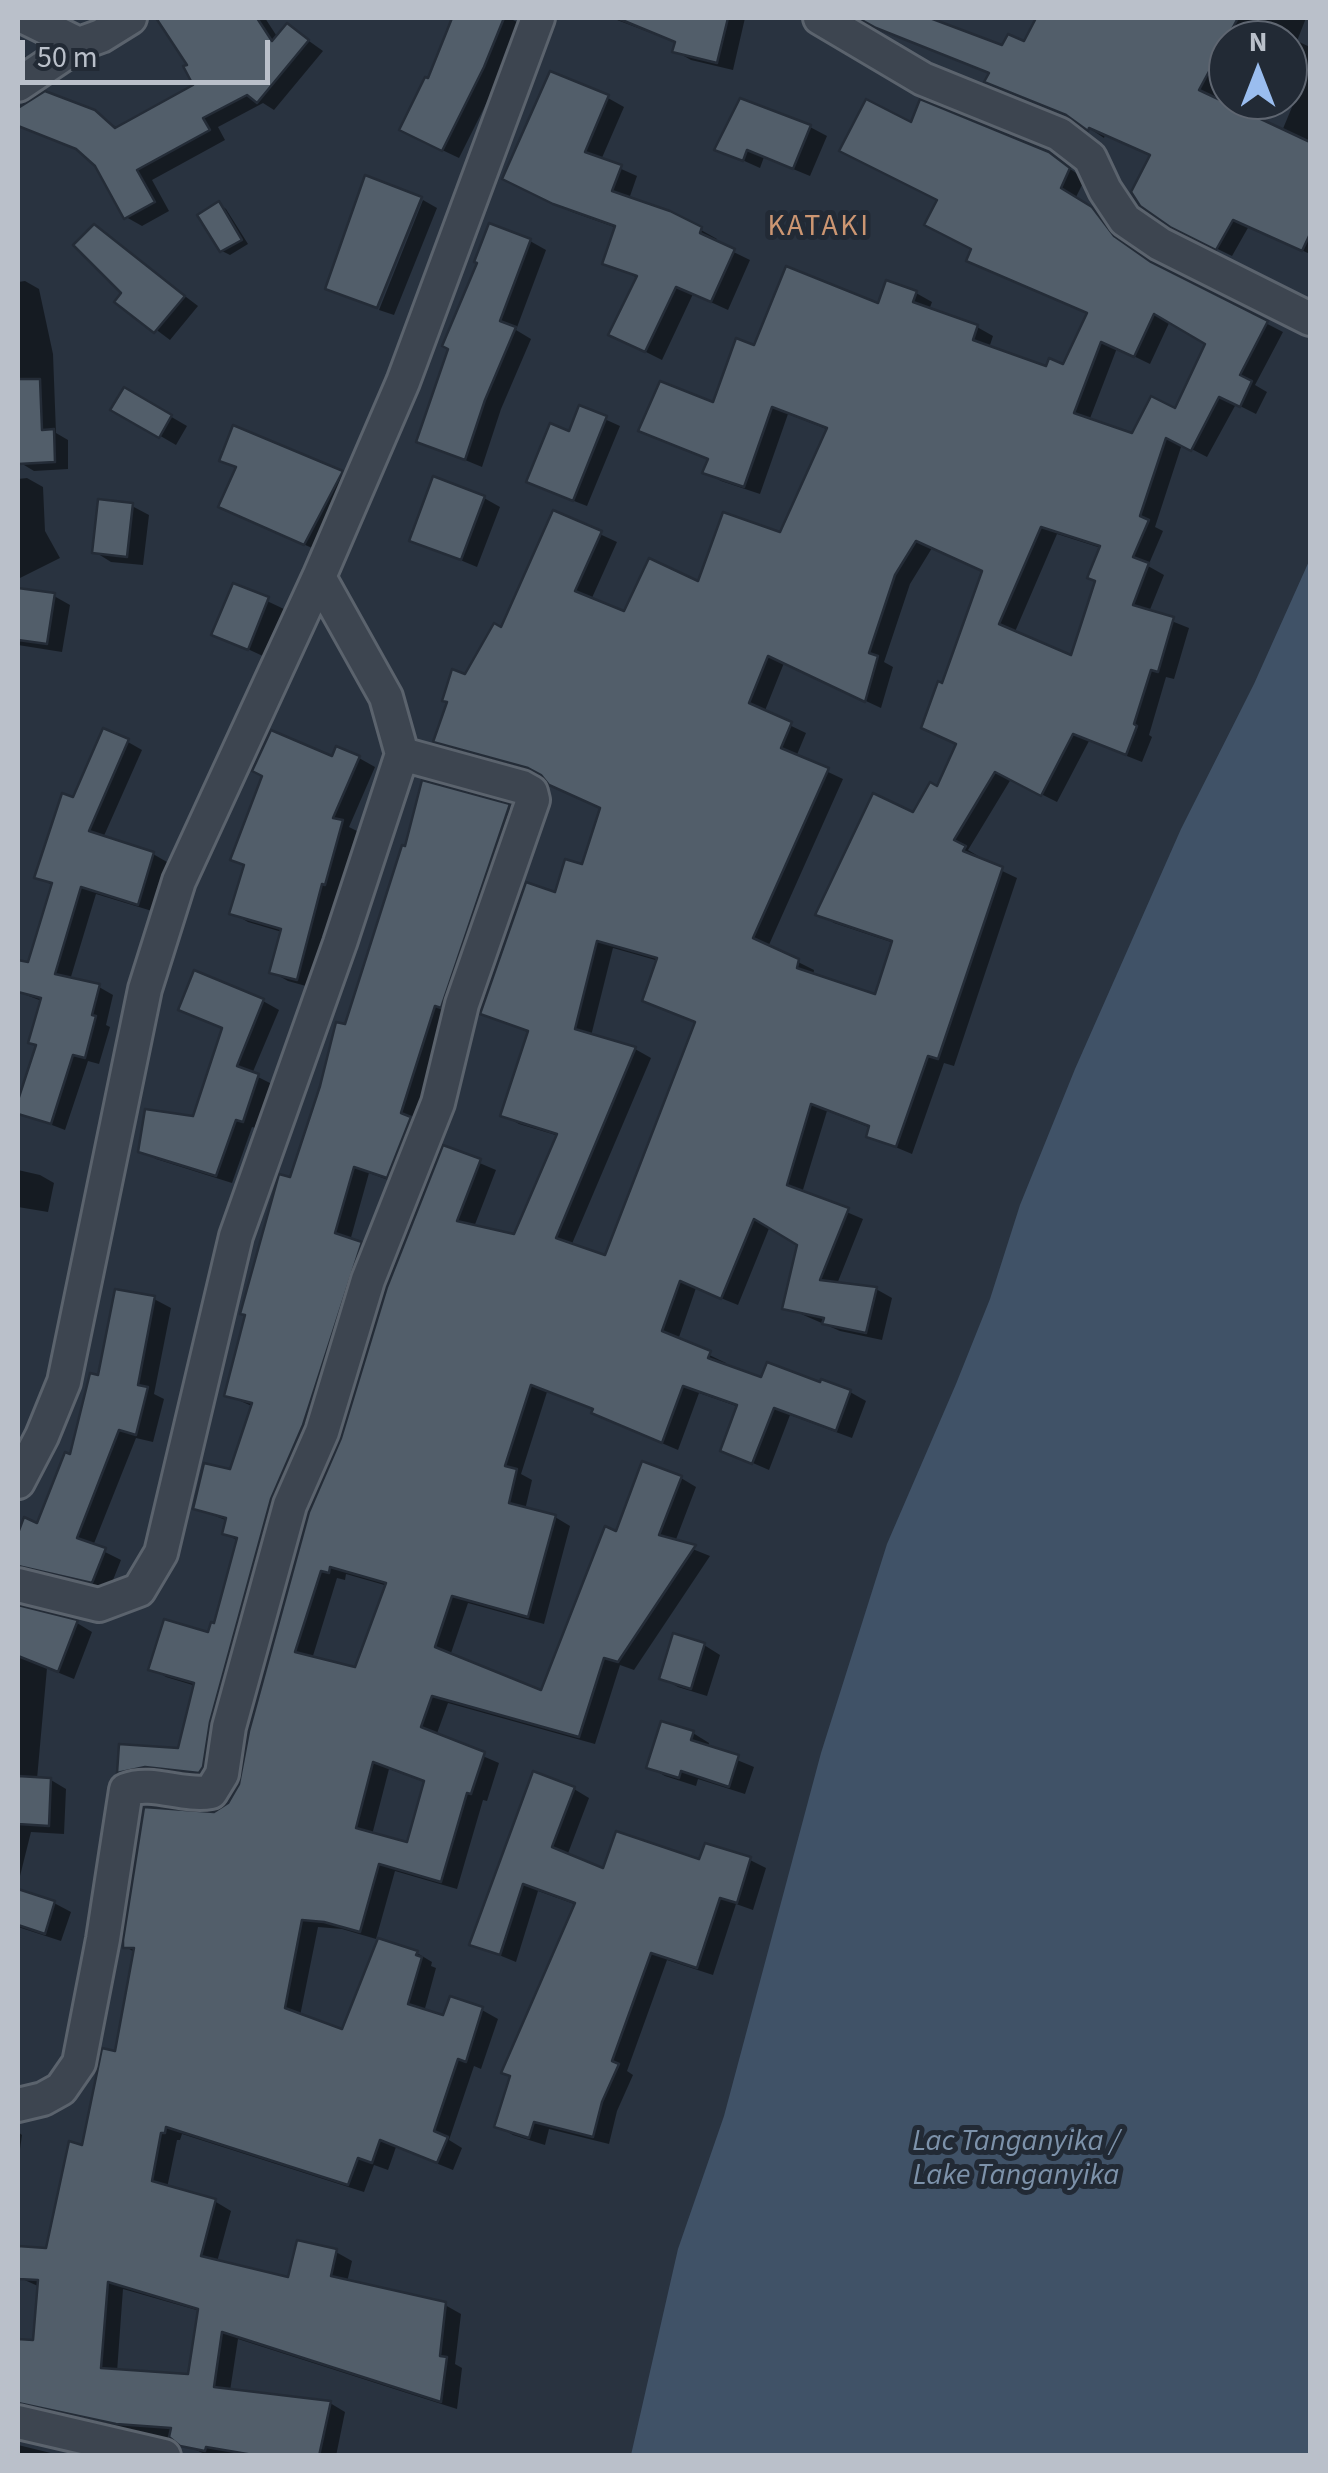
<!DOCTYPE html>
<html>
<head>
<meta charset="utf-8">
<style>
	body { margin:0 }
	#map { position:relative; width:1328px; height:2473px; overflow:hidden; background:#293340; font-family:"Source Sans 3",sans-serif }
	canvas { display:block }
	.frame { position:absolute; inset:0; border:20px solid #bac0ca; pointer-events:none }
	.north { position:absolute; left:1208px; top:20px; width:100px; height:100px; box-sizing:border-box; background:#222a35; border:2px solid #5f6671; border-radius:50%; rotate:0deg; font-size:28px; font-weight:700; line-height:40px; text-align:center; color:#bac0ca }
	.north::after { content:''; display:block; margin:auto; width:35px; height:45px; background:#9abdef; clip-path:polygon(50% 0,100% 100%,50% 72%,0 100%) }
	.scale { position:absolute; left:20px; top:40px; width:250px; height:45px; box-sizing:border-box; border:5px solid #bac0ca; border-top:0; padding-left:12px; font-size:30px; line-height:35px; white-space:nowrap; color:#bac0ca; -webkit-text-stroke:8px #222a35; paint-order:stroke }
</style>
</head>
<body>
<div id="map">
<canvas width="1328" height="2473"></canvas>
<div class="frame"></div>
<div class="north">N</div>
<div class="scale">50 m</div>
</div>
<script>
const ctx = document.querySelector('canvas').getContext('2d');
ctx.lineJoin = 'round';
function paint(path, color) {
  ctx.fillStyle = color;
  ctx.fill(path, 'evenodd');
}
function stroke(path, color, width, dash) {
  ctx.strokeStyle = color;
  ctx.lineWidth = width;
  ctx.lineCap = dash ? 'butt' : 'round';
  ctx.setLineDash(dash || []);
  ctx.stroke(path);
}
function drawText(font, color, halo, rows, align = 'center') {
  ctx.font = font + ' "Source Sans 3",sans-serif';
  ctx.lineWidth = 10;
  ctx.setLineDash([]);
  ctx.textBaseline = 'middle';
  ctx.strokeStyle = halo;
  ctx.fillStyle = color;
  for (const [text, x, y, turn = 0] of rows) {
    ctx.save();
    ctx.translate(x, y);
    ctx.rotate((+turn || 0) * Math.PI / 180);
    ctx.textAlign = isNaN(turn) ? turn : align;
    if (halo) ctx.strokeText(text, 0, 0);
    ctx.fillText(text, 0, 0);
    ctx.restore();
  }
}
const water = new Path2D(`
	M1310,559V2455H631L678,2249L724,2116L821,1753L887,1544L956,1384L990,1299L1020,1205L1075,1069L1181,829L1254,684Z`);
const shadow = new Path2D(`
	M159,18H208L211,22L218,18H265L278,38L288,26L323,51L274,110L263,103L218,127L225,140L152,180L169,211L142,226L126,217L97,165L84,153L18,126V105L94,112L119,129L197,86L190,66Z
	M455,18H509L521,24L500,76L459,158L419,139L430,82Z
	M612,18H745L733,70L691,60L675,51L677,43Z
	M878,18H938L936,22L1003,48L1025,44L1039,18H1306L1297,41L1310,47V254L1249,226L1232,256L1189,235L1152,156L1105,135L1104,138L1077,120L1003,90L987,81L991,74L894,36L879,27L884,19ZM1228,40H1288V68L1305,76L1282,131L1214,100L1228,74Z
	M18,52L28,58L25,75L18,83Z
	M608,98L624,107L601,160L637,176L629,199L701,230L717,239L715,243L750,260L728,310L693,294L662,360L628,343L638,278L605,262L617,228L572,212L521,188Z
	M741,102L810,127L827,136L810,176L764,157L760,168L720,150Z
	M912,125L1048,154L1085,179L1075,199L1108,219L1129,248L1160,269L1283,332L1255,385L1267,392L1256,414L1236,404L1207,457L1182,444L1155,527L1163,531L1148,566L1164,575L1149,612L1189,628L1174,679L1166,677L1149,735L1152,737L1142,762L1089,741L1057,802L1011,779L968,850L980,857L979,860L1017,878L954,1066L944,1063L912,1154L869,1136L871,1128L827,1111L802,1193L863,1219L837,1284L876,1289L892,1298L882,1340L840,1331L785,1307L800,1244L770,1226L738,1305L696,1288L678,1340L726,1363L724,1367L763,1380L821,1385L822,1382L850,1392L866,1401L852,1438L790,1415L769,1470L723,1450L739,1407L699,1393L678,1450L610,1421L595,1410L547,1392L521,1474L532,1480L525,1510L555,1517L570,1526L544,1624L468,1603L450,1656L542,1693L618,1534L681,1478L696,1487L675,1542L710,1556L634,1670L620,1665L595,1744L448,1703L436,1736L499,1763L487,1801L483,1800L457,1889L395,1871L376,1939L342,1929L318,1927L300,2016L343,2032L417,1953L432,1962L431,1966L436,1968L424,2012L444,2018L482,2010L498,2019L481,2069L474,2066L449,2140L462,2148L453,2170L396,2147L388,2170L374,2165L364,2192L182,2134L180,2140H177L167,2188L216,2202L231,2211L217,2262L290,2280L336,2252L352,2261L347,2282L445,2305L461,2314L455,2364L462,2368L457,2409L238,2339L230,2391L330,2403L345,2412L336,2456H209L181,2443L40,2410L20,2416L18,2420V2341L36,2342L40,2287L18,2277L20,2249L48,2251L117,2054L136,1953L126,1947L214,1814L229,1805L242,1785L344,1439L444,1148L496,1170L474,1227L516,1237L559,1136L519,1124L503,1115L530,1033L483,1013L556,895L583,867L602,808L518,759L516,764L527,770L452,750L436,741L466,677L502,630L554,513L617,542L591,600L625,614L699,585L781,535L829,430L788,414L760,494L721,481L705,472L710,460L642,430L715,406L756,348L916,293L932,302L929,310L977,327L993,336L989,348L1048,370L1065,367L1090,314L974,248L940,200ZM1170,321L1209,343L1176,411L1133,436L1089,421L1117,348L1150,364ZM1057,534L1101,548L1097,581L1073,658L1014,634ZM932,548L984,572L944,686L958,745L938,789L819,914L834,923L894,943L876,997L813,976L814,970L768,947L843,779L796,757L806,733L764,713L784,663L881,708L893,667L884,662L910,584ZM613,948L659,961L645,1000L697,1024L607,1258L571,1246L651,1058L635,1049L591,1036ZM346,1574L388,1586L357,1670L312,1659L337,1578L345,1580ZM389,1769L427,1783L409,1845L372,1835ZM123,2289L200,2311L190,2377L117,2372Z
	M423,200L437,208L394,315L379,310Z
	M219,204L226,209L248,244L230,255L222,251Z
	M94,227L198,306L170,340L118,301L125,293Z
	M530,241L546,250L516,330L531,339L501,409L482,467L419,441Z
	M25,281L39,289L53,354L56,433L68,440V469L34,471L19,462L18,282Z
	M125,390L187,426L176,445L114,409Z
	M580,408L620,426L587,506L543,489Z
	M222,460L342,473L358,482L321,552L238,515V468Z
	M27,478L43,487L45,531L60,558L18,579V479Z
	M484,498L500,507L477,567L412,540Z
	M132,506L149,515L143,565L111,562L95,552Z
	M235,586L284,609L265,657L215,634Z
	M18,590L54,596L70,605L62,652L18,645Z
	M128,742L142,750L103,838L153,854L167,862L152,911L96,894L70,980L99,987L113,995L106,1025L110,1027L99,1064L88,1061L65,1130L18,1112L38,1046L42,1001L18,992V968L19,963L30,965L54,886L37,877L74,800Z
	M359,758L375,767L349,827L359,832L341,892L338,891L313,988L288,981L272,972L282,932L248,922L232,913L246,866L233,859Z
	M424,783L509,807L524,815L402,1185L369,1173L350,1241L375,1253L217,1776L134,1780L120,1771L180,1751L196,1686L166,1677L151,1668L210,1635L216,1626L238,1541L225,1533L228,1521L195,1508L231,1472L254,1407L227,1395L291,1180L407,850Z
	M263,1001L279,1010L252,1074L274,1085L259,1129L252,1127L232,1183L156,1159L141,1150L195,1119L225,1029L181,1009Z
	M18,1170L40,1175L54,1183L48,1212L18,1207Z
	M154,1299L171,1308L154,1394L164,1399L153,1442L136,1438L93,1546L121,1560L109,1590L39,1574L23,1564L26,1557L18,1552V1541L25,1521L39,1526L72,1457L100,1378Z
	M18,1606L77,1623L92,1632L74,1679L47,1668L37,1779L51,1780L66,1789L64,1834L31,1832L18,1884Z
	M704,1645L720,1655L707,1696L678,1687L662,1678Z
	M693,1733L709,1743L708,1748L754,1767L745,1794L698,1779L696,1786L665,1776L649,1767Z
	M574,1789L589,1798L567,1856L604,1872L701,1862L706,1846L750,1860L766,1868L753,1910L736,1904L713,1975L667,1960L627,2071L633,2075L617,2111L609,2144L549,2129L545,2145L513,2135L497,2126L577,1905L538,1891L516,1962L472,1944Z
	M18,1891L54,1903L71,1912L61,1941L18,1927Z
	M18,2132L22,2135L18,2163Z
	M18,2442V2445L63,2456H18Z`);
const building = new Path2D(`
	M156,18H257L272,41L287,23L309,40L257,103L247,95L203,118L210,130L137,170L155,202L124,219L95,166L76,149L18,126V108L45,91L95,110L115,128L193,85L183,66L187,65Z
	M452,18H504L484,67L442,151L399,130L425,77L428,78Z
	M617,18H728L717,63L672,52L675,42Z
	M858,18H930L1002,45L1008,34L1024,41L1036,18H1238L1199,90L1310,142V234L1302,251L1233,220L1216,250L1170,227L1140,206L1131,192L1150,155L1089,128L1088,131L1066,115L984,82L989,73L876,28Z
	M550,71L609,95L585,152L622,165L612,191L670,211L702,227L700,233L735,249L711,302L676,287L645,352L608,335L637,276L602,264L615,226L553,204L502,179Z
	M740,98L811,125L793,169L747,150L743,161L714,150Z
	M866,99L911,122L920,99L1049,152L1070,168L1061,188L1092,207L1114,236L1151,262L1268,321L1240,375L1252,381L1240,407L1219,397L1191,451L1166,438L1140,516L1149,520L1133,557L1149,563L1133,605L1174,617L1158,672L1151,670L1134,724L1137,726L1126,755L1073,734L1041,796L995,772L954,840L966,846L963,851L1003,867L938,1059L928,1056L896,1147L866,1137L869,1126L811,1104L787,1185L849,1208L820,1280L877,1287L866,1333L822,1324L824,1318L782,1309L797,1245L754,1219L721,1299L680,1281L662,1331L711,1351L708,1358L761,1377L767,1362L820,1382L821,1379L851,1390L836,1431L774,1408L752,1464L720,1451L737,1405L683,1386L662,1443L591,1413L593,1409L531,1385L505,1466L517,1469L509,1503L556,1515L528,1617L452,1596L435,1647L541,1690L605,1526L616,1531L642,1461L682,1476L659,1535L696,1545L618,1662L604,1658L579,1737L432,1696L421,1727L485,1752L471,1794L467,1793L441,1882L379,1864L360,1932L324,1922L302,1920L285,2008L342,2029L378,1938L418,1951L416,1955L422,1957L408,2004L443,2015L450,1996L483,2007L466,2062L458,2059L434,2131L448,2137L437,2163L380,2140L372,2163L358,2158L348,2185L166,2127L165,2133H161L152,2181L216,2199L201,2256L288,2277L297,2240L337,2249L331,2276L446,2302L440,2356L447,2357L441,2402L222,2332L214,2387L331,2401L319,2456H259L206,2447L205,2451L180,2446L169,2437L171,2428L116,2424L18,2403V2339L33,2340L38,2280L18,2279V2246L46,2248L69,2141L82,2145L102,2048L115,2051L134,1948H123V1940L144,1807L214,1812L228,1803L239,1784L249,1731L309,1512L341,1438L387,1287L443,1145L481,1159L457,1221L514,1234L557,1134L500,1116L528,1031L480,1014L526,882L555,892L565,859L582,864L600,808L549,785L541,775L528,768L433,742L447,702L442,701L452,669L465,674L494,623L501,627L553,510L602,531L575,591L624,611L649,558L698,581L723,512L780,532L827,428L772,407L744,487L702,473L708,459L638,431L660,381L713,402L736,338L754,345L786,266L878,303L886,280L917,291L913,302L978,325L973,340L1046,366L1049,358L1063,364L1087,313L966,261L971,249L924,225L937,200L839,151ZM1154,314L1205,344L1175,408L1151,396L1132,433L1074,413L1101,342L1134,357ZM1041,527L1100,546L1087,578L1095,581L1071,655L999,624ZM916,541L982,571L942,683L938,681L921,728L956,744L937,786L930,782L913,812L873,793L815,915L892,941L875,994L797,968L799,959L753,938L829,768L781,748L792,722L749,703L768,656L865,702L878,656L869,653L895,575ZM597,941L657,958L642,1001L695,1022L605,1255L556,1238L636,1047L575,1029ZM330,1567L386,1583L355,1667L295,1652L321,1571L329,1573ZM373,1762L424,1781L407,1842L356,1828ZM108,2282L198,2309L188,2374L101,2368Z
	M365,175L422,197L377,308L325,289Z
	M219,201L242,240L220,252L197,215Z
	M489,223L531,239L500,321L516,327L485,400L465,460L416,442L448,349L442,346L477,263L474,262Z
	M94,224L185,296L154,333L114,302L121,293L73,245Z
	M18,379H40L42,430L54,429L55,462L18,464Z
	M124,387L172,415L159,438L110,410Z
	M579,405L607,416L573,501L526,482L550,423L569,431Z
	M233,425L343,471L304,545L218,507L236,467L219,461Z
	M433,476L485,496L461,560L409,541Z
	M98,499L133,503L127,557L92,553Z
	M233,583L269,597L248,650L211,635Z
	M18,588L55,593L47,644L18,640Z
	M103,728L129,739L89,831L154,852L138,905L81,887L55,974L100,984L92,1015L96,1016L85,1058L73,1055L51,1124L18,1114V1100L36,1045L28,1043L41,998L18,992V960L28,962L52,883L34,878L62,793L73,797Z
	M271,730L332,756L336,746L360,756L333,818L343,820L325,885L322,884L297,980L269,973L281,929L229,914L244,865L230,860L262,776L252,771Z
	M422,780L510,804L441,1008L435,1006L401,1113L411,1117L387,1178L354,1167L335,1233L362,1242L303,1425L271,1499L210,1722L203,1767L199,1773L145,1767L117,1773L119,1744L178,1748L194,1683L148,1670L164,1619L208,1632L211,1622L214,1623L237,1538L222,1534L226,1518L193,1509L204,1463L230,1469L252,1403L224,1396L245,1315L240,1314L279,1174L290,1177L320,1086L336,1022L345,1024L402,845L405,846Z
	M194,970L264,999L237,1066L259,1074L243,1122L236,1120L216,1176L138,1152L145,1109L193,1116L222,1028L178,1010Z
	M115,1289L155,1296L138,1385L148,1387L136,1435L119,1430L77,1538L106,1548L92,1583L18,1566V1533L24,1517L37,1523L65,1452L70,1454L90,1373L98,1375Z
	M18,1605L78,1620L58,1672L18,1656Z
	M673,1633L705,1643L691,1689L659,1679Z
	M661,1721L694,1731L691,1740L739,1755L729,1787L681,1771L679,1778L646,1768Z
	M533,1771L575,1787L552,1847L603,1868L616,1831L699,1859L705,1843L751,1857L737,1903L720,1898L697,1968L651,1953L612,2061L619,2064L602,2102L593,2137L534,2122L529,2138L494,2127L510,2076L501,2073L575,1903L523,1884L500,1955L469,1945Z
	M18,1776L51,1778L49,1826L18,1824Z
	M18,1889L55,1901L45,1934L18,1925Z`);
const minor = new Path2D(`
	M26,18L79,44L101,36L130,18
	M820,18L923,79L1059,134L1090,158L1105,190L1125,220L1160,244L1310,319
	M18,85L79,44
	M18,1482L42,1436L64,1382L145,989L179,881L319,577L403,382L538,18
	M18,1585L99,1605L139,1590L161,1553L236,1236L340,943L402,754L386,697L319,577
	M18,2105L43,2099L61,2089L79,2063L103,1939L126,1790C152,1780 183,1797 211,1792L222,1774L229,1727L290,1505L322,1432L368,1280L438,1103L462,1004L533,800L531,792L522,787L402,754
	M18,2422L164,2456`);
const neighbourhoodNames = [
	["KATAKI",819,228]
];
const waterNames = [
	["Lac Tanganyika /",1016,2143],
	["Lake Tanganyika",1016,2177]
];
paint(water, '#405267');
paint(shadow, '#0007');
paint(building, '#525e6a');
stroke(building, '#242c37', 2.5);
stroke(minor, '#5b636d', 38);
stroke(minor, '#3d4550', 32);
ctx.letterSpacing = '2.5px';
drawText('30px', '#cc9672', '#222a35', neighbourhoodNames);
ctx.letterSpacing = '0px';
drawText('italic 30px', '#7d92aa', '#222a35', waterNames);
</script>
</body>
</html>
